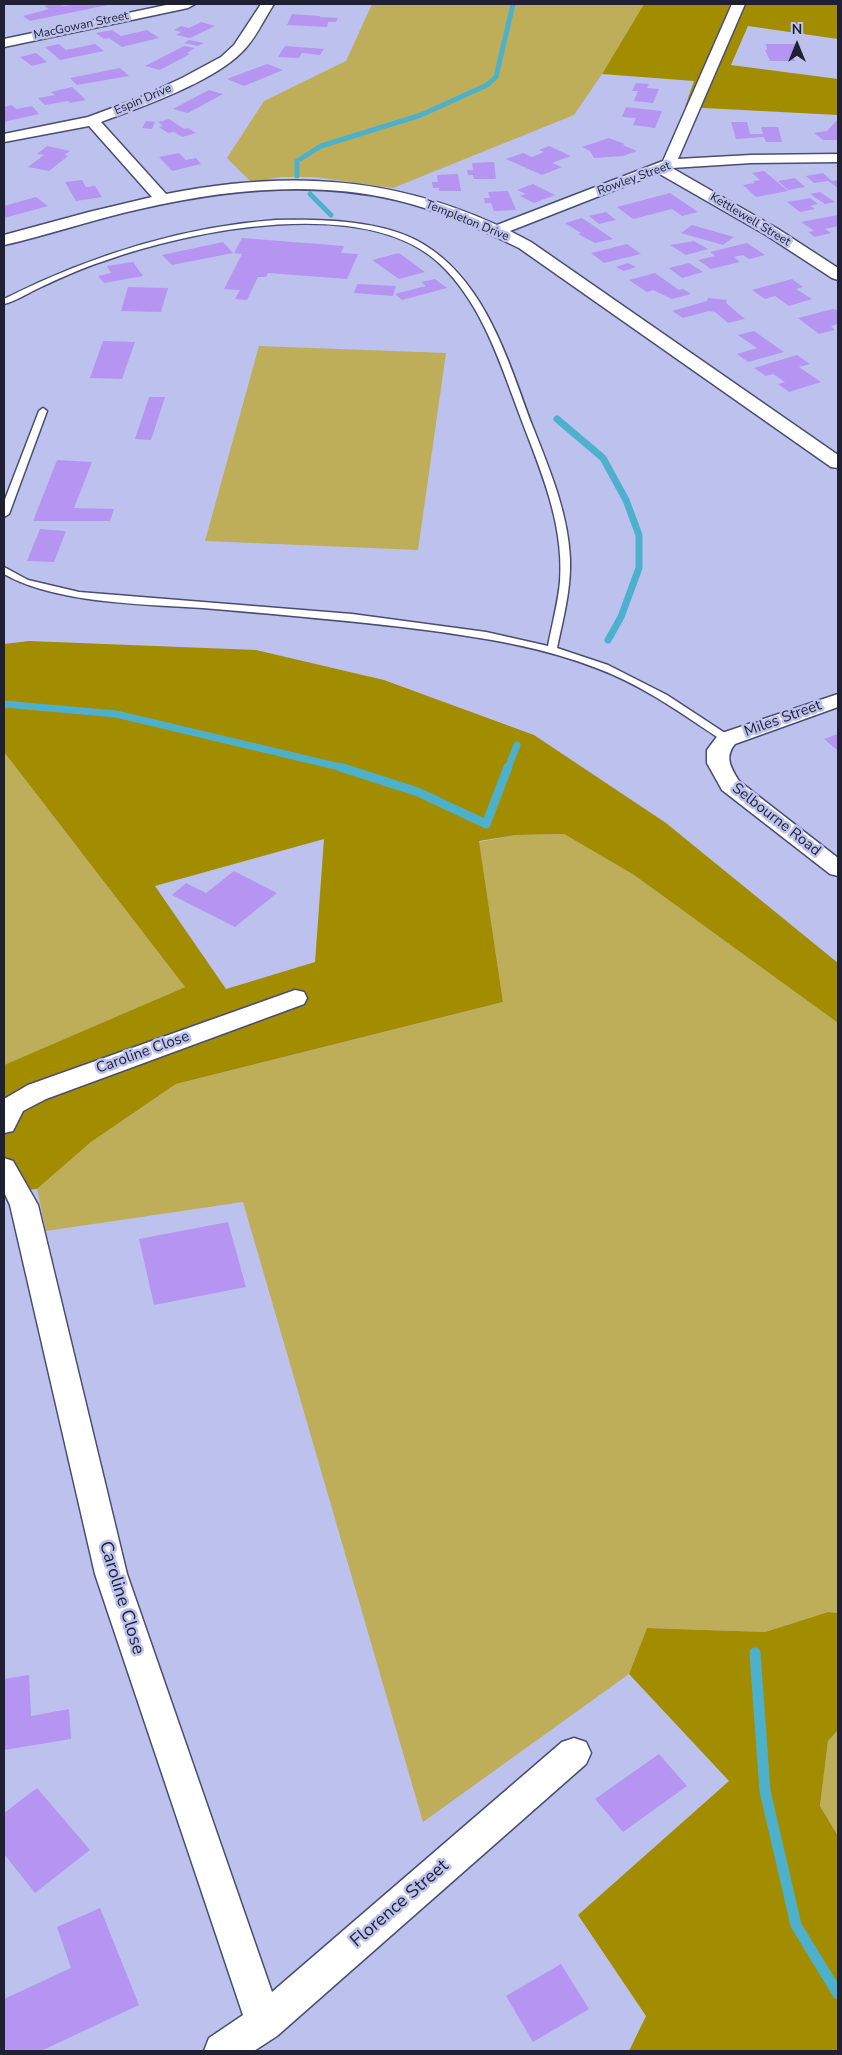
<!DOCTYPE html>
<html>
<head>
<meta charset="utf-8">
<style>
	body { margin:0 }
	#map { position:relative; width:842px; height:2055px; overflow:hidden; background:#bcc2ed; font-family:"Nunito Sans",sans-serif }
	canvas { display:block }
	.frame { position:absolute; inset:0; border:5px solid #1f2031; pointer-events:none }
	.north { position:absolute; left:772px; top:20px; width:50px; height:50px; -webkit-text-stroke:4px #bcc2ed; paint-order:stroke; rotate:0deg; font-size:14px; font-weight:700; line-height:20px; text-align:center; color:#1f2031 }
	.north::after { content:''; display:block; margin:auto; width:18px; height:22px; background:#1f2031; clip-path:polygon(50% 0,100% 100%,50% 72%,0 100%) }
</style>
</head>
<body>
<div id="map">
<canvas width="842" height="2055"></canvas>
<div class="frame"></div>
<div class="north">N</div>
</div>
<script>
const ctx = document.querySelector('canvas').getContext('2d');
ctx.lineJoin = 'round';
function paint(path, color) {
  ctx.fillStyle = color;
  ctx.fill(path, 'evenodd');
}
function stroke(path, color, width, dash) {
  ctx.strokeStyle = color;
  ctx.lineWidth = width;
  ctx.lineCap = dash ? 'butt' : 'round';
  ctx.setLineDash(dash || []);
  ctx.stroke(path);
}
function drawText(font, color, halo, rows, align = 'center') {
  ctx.font = font + ' "Nunito Sans",sans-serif';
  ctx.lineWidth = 5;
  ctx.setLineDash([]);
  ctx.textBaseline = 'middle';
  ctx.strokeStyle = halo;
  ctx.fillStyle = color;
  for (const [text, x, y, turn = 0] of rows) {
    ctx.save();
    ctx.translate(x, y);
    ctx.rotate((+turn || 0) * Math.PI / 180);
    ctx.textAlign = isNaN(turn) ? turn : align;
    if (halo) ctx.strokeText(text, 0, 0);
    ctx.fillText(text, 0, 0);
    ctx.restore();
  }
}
const green = new Path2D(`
	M372,4H644L602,74L574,115L393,188L315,177H281L251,182L227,158L264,101L346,61Z
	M259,346L446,353L418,550L205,541Z
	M4,752L185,987L4,1065Z
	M564,834L634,875L838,1023V1613L828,1612L765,1632L647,1628L629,1674L423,1822L243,1202L46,1231L37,1189L91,1142L176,1084L503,1002L479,842L516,835Z
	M838,1730V1836L820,1806L828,1741Z`);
const forest = new Path2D(`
	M644,4H838V39L748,26L731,65L838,79V115L685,107L694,81L602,74Z
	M29,641L256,650L384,680L534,735L666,823L838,963V1023L634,875L564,834L516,835L479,841L503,1002L176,1084L91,1142L37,1189L4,1192V1065L185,987L4,752V644ZM324,839L315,962L226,989L155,886Z
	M828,1612L838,1613V1730L828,1741L820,1806L838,1836V2051H629L646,2016L578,1915L729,1781L629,1674L647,1628L765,1632Z`);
const streamFar3 = new Path2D(`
	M297,176V161L321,146L421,115L487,85L496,77L513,4
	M310,194L331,215`);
const streamFar2 = new Path2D(`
	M557,419L603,458L626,500L639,535V568L621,617L608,640
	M4,704L116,714L344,768
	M508,768L517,745`);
const streamFar1 = new Path2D(`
	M340,767L418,792L486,824L508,767`);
const stream = new Path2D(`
	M755,1653L765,1791L796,1925L838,1994`);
const building = new Path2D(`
	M55,4L65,6L75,4L108,5L30,21L23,16L49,9L44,6Z
	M292,14L320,16V17L338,18L336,22H328L327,27L287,25Z
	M201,22L215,26L190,38L176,35L181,32L174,30L181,26L189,28Z
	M112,30L121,36L147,30L159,38L122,47L109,38L104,39L96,33Z
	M189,40L204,43L198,46L184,43Z
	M59,44L66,50L95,44L104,51L60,60L45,47Z
	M766,44H796L799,55H793L795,61H770L765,50H767Z
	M184,46L195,48L187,53L190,54L160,70L145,66Z
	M285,46L324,49L320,55L302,53L299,58L278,57Z
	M36,53L47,62L32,66L20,57Z
	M267,64L283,70L244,86L227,79Z
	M120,68L129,76L77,85L70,78Z
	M636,83L649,84L647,88L659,89L653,103L634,101L638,91H632Z
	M72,87L86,100L70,103L68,101L45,105L38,98L55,95L51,92Z
	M209,90L223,94L188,113L173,109Z
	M12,105L16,109L32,106L39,114L4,122V107Z
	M626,107L662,111L655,128L633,125L636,118L622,117Z
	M169,119L184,129L188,128L196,133L182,137L174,132L168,133L159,127L163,126L158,122Z
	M838,119V140H823L814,133L827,131Z
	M146,121L155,122L152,129L142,128Z
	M731,122H747L750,134H763L761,127H778L782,142H766L764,137L736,139Z
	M609,138L625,144L623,145L637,151L623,156L594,158L590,151L582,147Z
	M47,146L70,151L64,155L68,156L49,171L28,167L44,155L37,154Z
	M549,146L571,156L552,163L562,167L542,175L506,159L523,153L532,157L544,152L539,150Z
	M179,153L186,160L196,158L201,164L172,171L159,157Z
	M494,162L496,179H474L473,175H468L467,170H473L472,163Z
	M764,171L788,191L756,197L743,185L755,183L753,181L760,180L752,173Z
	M823,173L832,181L838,180V188L828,181L814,183L806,176Z
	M458,174L461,191H439V188H433L432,182H438L437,175Z
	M795,178L805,187L788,190L778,181Z
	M82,180L86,187L95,186L102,197L76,201L65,182Z
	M533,184L555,195L534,203L520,196L526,194L517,190Z
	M508,191L516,210L494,211L491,203H485L484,198H490L488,192Z
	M820,192L835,202L825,204L810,194Z
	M670,193L698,212L682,216L672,209L633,219L617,207Z
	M36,197L48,206L4,218V206Z
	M810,198L818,204L810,206L815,209L800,212L787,202Z
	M606,212L616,220L599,224L589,216Z
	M838,215V226L825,229L831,233L815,237L808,232L814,231L801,222Z
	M582,218L613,239L595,243L578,234L581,233L565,223Z
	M692,225L734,237L723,245L681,233Z
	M242,238L344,246L341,253L358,254L347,279L268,273L266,277H258L247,300L235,299L240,290L224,289L242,254L234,253Z
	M694,241L708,249L686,255L670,245Z
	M223,242L233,253L172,265L162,255Z
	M747,243L765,255L749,259L743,255L734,257L740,262L711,269L698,260L715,256L710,252Z
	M627,244L641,254L604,263L591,253Z
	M399,253L425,272L399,279L372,260Z
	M133,262L143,276L104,283L98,276L111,273L107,266Z
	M628,263L636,267L624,271L616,267Z
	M689,263L703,272L682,278L669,268Z
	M655,273L679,290L683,289L691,294L672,299L653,290L647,292L629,280Z
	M435,279L447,288L402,300L395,294L426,286L421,282Z
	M792,279L803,287L796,289L812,299L789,306L775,296L765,299L752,290Z
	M357,284L396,286L393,296L354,293Z
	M128,287L168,288L161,312L121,311Z
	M708,298L727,300L726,303L745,319L728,323L715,312L709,311L683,318L672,311L707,301Z
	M833,309L838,310V324L831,326L835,330L819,334L798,318Z
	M754,331L784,352L748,362L737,354L757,348L738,335Z
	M103,341L135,342L122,379L90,378Z
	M797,355L810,364L799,367L821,382L789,392L778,384L785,382L773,374L766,376L754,368Z
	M149,397H165L151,440L135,439Z
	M57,460L92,462L74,508L114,509L110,521H33Z
	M40,529L66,531L54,562L27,561Z
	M838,734V750H837L824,739Z
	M234,871L277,893L235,927L172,895L186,883L206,893Z
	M228,1222L246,1287L154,1305L139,1239Z
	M29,1675L31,1716L69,1709L71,1739L4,1750V1679Z
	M659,1754L687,1786L623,1832L595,1799Z
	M37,1788L90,1850L35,1893L4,1854V1813Z
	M100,1908L139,2005L41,2051H4V1999L71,1968L57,1927Z
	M561,1964L589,2009L533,2042L506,1996Z`);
const service = new Path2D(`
	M276,220C321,219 384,220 423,244C486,282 508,361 532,425C549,468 568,512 570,559C571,590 563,619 557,648L608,665L667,695L731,737L732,739L731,741H723C684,715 644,686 599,669C543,647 485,638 426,630C356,621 285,615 215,609C152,604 58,605 4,574V567L28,580L79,592L352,614L486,632L548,646C552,625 558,603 560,582C565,517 534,456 513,397C496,350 477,299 440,264C366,194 190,230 104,261C82,268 60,278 39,288C28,293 16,301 4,304V299C90,256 180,227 276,220Z
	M43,408L47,411L9,514L4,517V502L39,411Z`);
const minor = new Path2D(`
	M171,4H195L188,8L4,47V39Z
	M261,4H274C264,19 255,40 242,52C213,82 141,107 101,122L166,194C284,171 387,175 497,225L663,161L732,4H745L678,159L751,155L838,154V162L751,163L672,168L778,229L838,268V280L832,278L766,235L658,173L510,231L531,242L838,455V468L831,467L519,248C480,229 439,210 396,200C312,180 222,190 140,209C94,219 49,235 4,245V235L89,212L152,197L89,126L4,142V134L88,117L139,98L182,78L221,57L234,45Z
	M838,694V707L735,744C724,757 731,768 739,781L838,858V876L830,874L722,790L707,763V750L719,734Z
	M295,990L304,992L307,998L304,1004L46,1099L23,1111L13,1131L4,1133V1099L28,1085Z
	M4,1158L13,1161L38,1205L127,1574L272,1992L562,1742L574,1738L586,1742L591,1753L586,1764L277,2036L254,2051H204L209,2038L243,2015L95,1574L10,1205L4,1192Z`);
const farStreetnames = [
	["MacGowan Street",81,26,-12],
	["Espin Drive",143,100,-23],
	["Rowley Street",634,179,-20],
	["Kettlewell Street",750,220,31],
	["Templeton Drive",467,221,22]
];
const streetNames = [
	["Miles Street",783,719,-20],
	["Selbourne Road",776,820,38],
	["Caroline Close",143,1053,-20]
];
const nearStreetnames = [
	["Caroline Close",121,1598,73],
	["Florence Street",400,1904,-41]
];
paint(green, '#beae5a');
paint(forest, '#a28d00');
stroke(streamFar3, '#4db1cc', 5);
stroke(streamFar2, '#4db1cc', 7);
stroke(streamFar1, '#4db1cc', 9);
stroke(stream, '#4db1cc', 11);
paint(building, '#b595f1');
stroke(service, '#494d72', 3);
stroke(minor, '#494d72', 3);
paint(service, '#fff');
paint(minor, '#fff');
drawText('12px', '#1f2031', '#bcc2ed', farStreetnames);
drawText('15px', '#1f2031', '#bcc2ed', streetNames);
drawText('18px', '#1f2031', '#bcc2ed', nearStreetnames);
</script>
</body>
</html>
